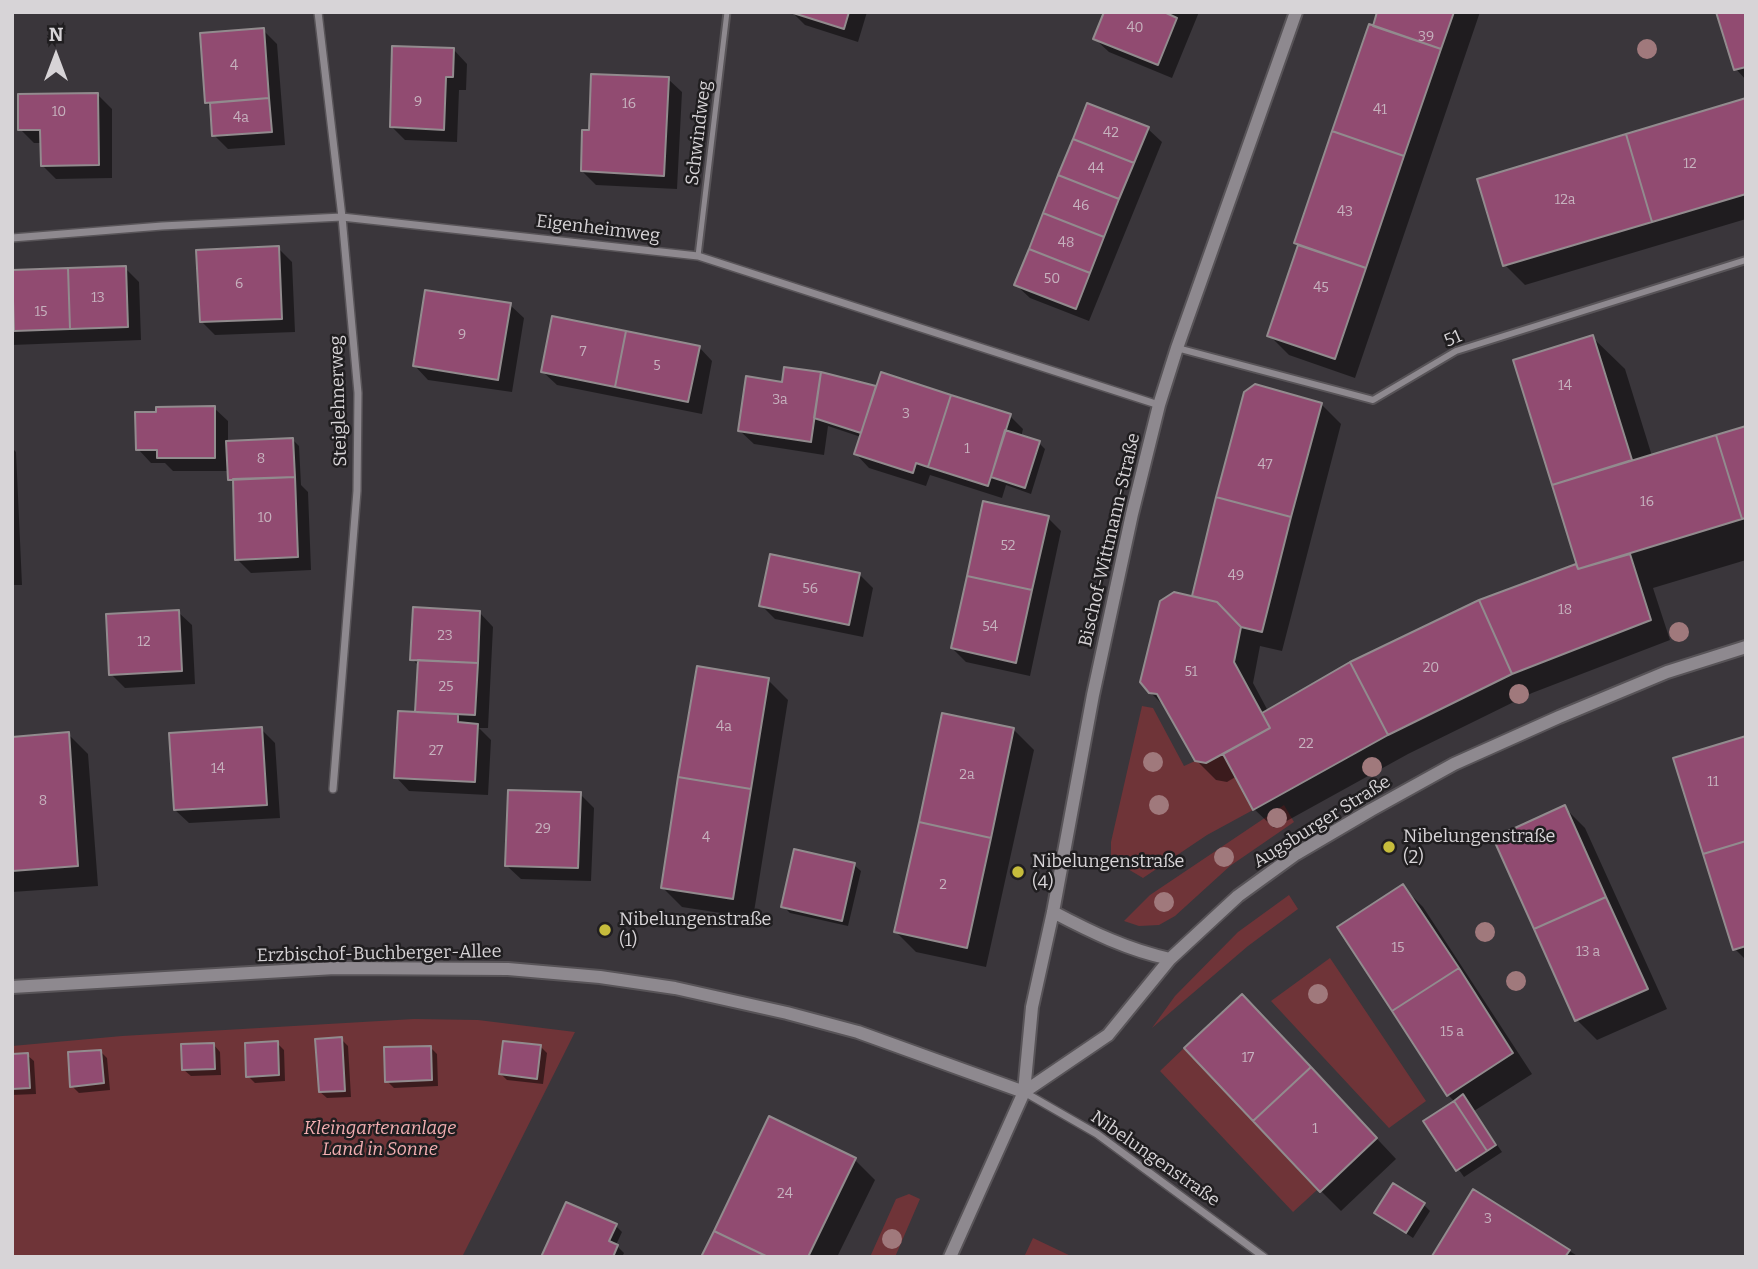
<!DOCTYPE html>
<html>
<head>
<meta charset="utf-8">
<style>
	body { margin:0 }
	#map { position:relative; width:1758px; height:1269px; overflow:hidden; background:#3a363b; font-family:Bitter,serif }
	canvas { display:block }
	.frame { position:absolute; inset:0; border:14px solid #d7d4d7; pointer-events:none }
	.north { position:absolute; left:21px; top:21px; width:70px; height:70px; -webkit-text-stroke:5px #201e20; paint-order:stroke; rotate:0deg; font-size:19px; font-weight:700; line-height:28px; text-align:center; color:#d7d4d7 }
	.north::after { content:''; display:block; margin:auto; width:24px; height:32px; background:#d7d4d7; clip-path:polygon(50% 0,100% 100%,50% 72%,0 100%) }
</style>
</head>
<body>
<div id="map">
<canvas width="1758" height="1269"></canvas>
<div class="frame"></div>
<div class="north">N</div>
</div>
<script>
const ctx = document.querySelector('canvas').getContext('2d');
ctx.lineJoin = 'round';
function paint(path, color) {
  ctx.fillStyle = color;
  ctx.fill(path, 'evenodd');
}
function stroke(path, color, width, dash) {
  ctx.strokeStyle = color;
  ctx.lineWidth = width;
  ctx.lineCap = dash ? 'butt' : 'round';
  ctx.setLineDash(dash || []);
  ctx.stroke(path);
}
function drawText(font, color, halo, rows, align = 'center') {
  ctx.font = font + ' Bitter,serif';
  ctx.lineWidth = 5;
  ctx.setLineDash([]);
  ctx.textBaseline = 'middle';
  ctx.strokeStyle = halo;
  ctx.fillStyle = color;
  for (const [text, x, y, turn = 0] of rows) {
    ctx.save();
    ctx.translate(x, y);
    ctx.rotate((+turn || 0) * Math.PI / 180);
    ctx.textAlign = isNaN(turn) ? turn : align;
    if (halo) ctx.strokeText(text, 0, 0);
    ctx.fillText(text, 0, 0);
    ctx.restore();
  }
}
const green = new Path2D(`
	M1142,706L1153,708L1184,766L1195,761L1206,763L1223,754L1253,810L1207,835L1143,878L1111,859V842Z
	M1284,805L1294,822L1230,866L1175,916L1159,925L1139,926L1124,921L1150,895Z
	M1289,895L1298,909L1248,946L1152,1028L1175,996L1238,932Z
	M1330,958L1426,1101L1389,1128L1271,1001Z
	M414,1019L478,1020L575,1032L462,1257H12V1046L122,1036Z
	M1184,1048L1317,1190L1293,1212L1160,1071Z
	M909,1194L920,1199L895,1257H870L896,1199Z
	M1033,1238L1073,1257H1024Z`);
const shadow = new Path2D(`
	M792,12H867L858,42L805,25Z
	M1106,12H1199L1172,78L1109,52L1095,39Z
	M1379,12H1480L1355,378L1289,355L1269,335L1299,246L1296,243Z
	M1746,12V80L1736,69Z
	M263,30L277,44L285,145L228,149L214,135L212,108L206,102Z
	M454,50L467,64L466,90H459L457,142L405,140L391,126Z
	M668,79L682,92L677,189L596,185L582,171Z
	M98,95L112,109V178L56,179L42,165V143H34L20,129Z
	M1746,100V219L1525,285L1505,265Z
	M1148,129L1162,142L1089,321L1030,298L1016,285Z
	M278,248L292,262L295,332L215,335L201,321Z
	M125,268L139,282L141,340L12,345V272Z
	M510,305L524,318L512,392L428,380L415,366Z
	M1592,337L1625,369L1652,456L1746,427V560L1653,588L1670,640L1532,693L1408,754L1274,828L1254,809L1237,776L1227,782L1216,780L1196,760L1168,710L1150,692L1193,598L1246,393L1321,404L1341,424L1282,651L1260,646L1253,683L1268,711L1480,601L1578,565L1515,361Z
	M699,347L712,361L702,414L557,385L543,372Z
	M784,384L875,388L1010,416L1023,429L1021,437L1039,443L1045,449L1031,494L1006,485L1002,498L930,475L926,486L869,468L856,454L861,437L828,426L824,455L754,444L740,431Z
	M214,408L228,421V443L293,440L299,446L301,485L308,492L311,570L251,573L237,559L235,484L229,479V471H173L165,463H151L138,449L158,413Z
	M12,448L16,452L22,585H12Z
	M1048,518L1061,531L1030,676L966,662L952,648Z
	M859,574L873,588L863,637L775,619L761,605Z
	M178,612L192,625L195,684L125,688L111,674Z
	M480,613L493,627L488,728H479L491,740L488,795L409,791L396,777L417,714L419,666L412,659Z
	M768,680L788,700L753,918L682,907L662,887Z
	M261,729L275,743L280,818L189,823L175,810Z
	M1014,730L1034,750L986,967L916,952L896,932Z
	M68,734L88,754L98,886L12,892V738Z
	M1746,738V960L1735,949Z
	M580,794L594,808L591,881L521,879L507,866Z
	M1565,808L1585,828L1667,1009L1597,1040L1577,1020Z
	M854,865L861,871L848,926L790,913L783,906Z
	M1403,887L1423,907L1532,1074L1474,1111L1502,1152L1464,1177L1425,1122L1455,1102L1448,1095Z
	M1262,1016L1396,1159L1341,1211L1321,1191Z
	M341,1039L348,1046L351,1097L327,1098L320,1092Z
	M277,1043L284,1050L285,1081L255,1083L248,1076Z
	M214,1045L220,1052L221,1075L191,1076L184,1070Z
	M540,1046L547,1053L543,1084L507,1080L501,1074Z
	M430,1047L437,1054L438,1086L394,1088L387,1081Z
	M101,1052L107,1058L110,1090L79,1093L72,1086Z
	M27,1055L34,1061L36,1094L12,1095V1056Z
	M855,1160L875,1180L837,1257H703Z
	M1474,1191L1579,1257H1435Z
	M1423,1204L1430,1211L1413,1238L1376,1213Z
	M616,1226L622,1232L616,1245L624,1253L622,1257H543Z`);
const building = new Path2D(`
	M790,12H849L844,29Z
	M1104,12H1164L1177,18L1158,65L1093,39Z
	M1377,12H1454L1441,49L1373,26Z
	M1716,12H1746V67L1734,70Z
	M1369,24L1441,49L1404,156L1332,131Z
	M264,28L269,98L205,103L200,33Z
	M392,46L454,48L453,77H446L444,130L390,127Z
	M591,74L669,77L664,176L581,171L582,130H589Z
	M98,93L99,165L41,166L40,130H18V94Z
	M269,98L272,132L212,136L210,103Z
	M1746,98V194L1652,222L1626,134Z
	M1087,103L1149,127L1134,163L1073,139Z
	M1332,131L1404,156L1366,268L1294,243Z
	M1626,134L1652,222L1503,266L1477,179Z
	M1073,139L1134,163L1119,199L1058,175Z
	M1058,175L1119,199L1104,237L1043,213Z
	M1043,213L1104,237L1090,273L1029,249Z
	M1298,245L1366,268L1335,359L1267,336Z
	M279,246L282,319L200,322L196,250Z
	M1029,249L1090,273L1076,309L1014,285Z
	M126,266L128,327L70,329L68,268Z
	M68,268L70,329L14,331L12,270Z
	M425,290L511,303L498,380L413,366Z
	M552,316L626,331L615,387L541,372Z
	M626,331L700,346L688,402L615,387Z
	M1593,335L1632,460L1552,485L1513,360Z
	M784,367L821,372L811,442L738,431L746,376L782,382Z
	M821,372L876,386L861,433L814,418Z
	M881,372L951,395L928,467L916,463L913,473L854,454Z
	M1255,384L1322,403L1291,517L1216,497L1244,392Z
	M951,395L1011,414L988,486L928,467Z
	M215,406V458H157V450H136L135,412H156V407Z
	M1746,426V518L1742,519L1716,435Z
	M1005,430L1040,441L1025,488L991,477Z
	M1716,435L1742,519L1578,569L1552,485Z
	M293,438L295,477L228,480L226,441Z
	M295,477L298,557L235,560L233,479Z
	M1216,497L1291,517L1262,632L1241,627L1217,602L1192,596Z
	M983,501L1049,516L1032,590L967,576Z
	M770,554L860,573L849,625L759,606Z
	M1630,554L1651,620L1512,674L1479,600L1576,564L1578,569Z
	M967,576L1032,590L1016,663L951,648Z
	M1174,592L1217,602L1241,627L1234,662L1270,728L1206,763L1195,761L1157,694L1149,693L1140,682L1160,601Z
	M1479,600L1512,674L1388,735L1350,662Z
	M413,607L480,611L478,663L410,660Z
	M179,610L182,671L109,675L106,614Z
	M418,660L478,663L475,715L415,712Z
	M1350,662L1388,735L1253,810L1223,754L1270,728L1262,713Z
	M697,666L769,678L751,789L678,777Z
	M398,711L458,714V722L478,724L475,782L394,778Z
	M942,713L1014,728L991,838L919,822Z
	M262,727L267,805L174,810L169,733Z
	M69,732L78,866L12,871V737Z
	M1746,736V841L1703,854L1673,758Z
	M678,777L751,789L733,899L661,888Z
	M508,790L581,792L578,868L505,866Z
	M1565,805L1606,897L1534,929L1493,838Z
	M919,822L991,838L967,948L894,932Z
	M1746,841V946L1733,950L1703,854Z
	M794,849L855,863L842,921L781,907Z
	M1403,884L1459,968L1392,1011L1337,927Z
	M1606,897L1648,989L1575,1021L1534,929Z
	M1459,968L1513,1053L1447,1096L1392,1011Z
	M1242,994L1311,1067L1253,1121L1184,1048Z
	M342,1037L345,1091L319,1092L315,1039Z
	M278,1041L279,1075L246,1077L245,1043Z
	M503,1041L541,1045L537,1079L499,1074Z
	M214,1043L215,1069L182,1070L181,1044Z
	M431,1046L432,1080L385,1082L384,1047Z
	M101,1050L104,1083L70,1087L68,1052Z
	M28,1053L30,1088L12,1089V1054Z
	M1311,1067L1377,1138L1320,1192L1253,1121Z
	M1463,1094L1496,1145L1487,1151L1454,1101Z
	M1454,1101L1487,1151L1456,1171L1423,1121Z
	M769,1116L856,1158L808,1257H768L714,1231Z
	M1393,1183L1425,1203L1406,1233L1374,1213Z
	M1473,1189L1570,1250L1565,1257L1432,1256Z
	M566,1202L617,1224L609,1241L618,1245L613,1257H541Z
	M714,1231L768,1257H701Z`);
const service = new Path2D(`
	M698,256L727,12`);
const pedestrian = new Path2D(`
	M1177,348L1373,400L1456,351L1746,260`);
const minor = new Path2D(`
	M318,12L342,217L358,393L357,491L333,789
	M12,238L162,226L342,217L698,256L1159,405
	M1024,1092L1097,1134L1264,1257`);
const tertiary = new Path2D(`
	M1053,912C1091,932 1128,950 1170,959
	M12,987L335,968L508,969L600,977L675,988L787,1013L858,1032L1024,1092
	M1024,1092L1032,1007L1053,912L1093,695L1132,514L1159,405L1177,348L1296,12
	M950,1257L1024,1092L1108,1035L1170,959L1238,896L1296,854L1371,810L1454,764L1559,717L1667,672L1746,647`);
const trees = [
	[1647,49],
	[1679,632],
	[1519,694],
	[1153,762],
	[1372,767],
	[1159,805],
	[1277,818],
	[1224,857],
	[1164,902],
	[1485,932],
	[1516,981],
	[1318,994],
	[892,1239]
];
const markers = [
	[1389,847,7,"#c6bc3c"],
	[1018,872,7,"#c6bc3c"],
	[605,930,7,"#c6bc3c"]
];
const numberNames = [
	["40",1135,28],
	["39",1426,37],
	["4",234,66],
	["9",418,102],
	["16",629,104],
	["41",1380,110],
	["10",59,112],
	["4a",241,118],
	["42",1111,133],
	["12",1690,164],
	["44",1096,169],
	["12a",1565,200],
	["46",1081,206],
	["43",1345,212],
	["48",1066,243],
	["50",1052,279],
	["6",239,284],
	["45",1321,288],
	["13",98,298],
	["15",41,312],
	["9",462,335],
	["7",583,352],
	["5",657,366],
	["14",1565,386],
	["3a",780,400],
	["3",906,414],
	["1",967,449],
	["8",261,459],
	["47",1265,465],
	["16",1647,502],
	["10",265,518],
	["52",1008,546],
	["49",1236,576],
	["56",810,589],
	["18",1565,610],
	["54",990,627],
	["23",445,636],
	["12",144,642],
	["20",1431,668],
	["51",1191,672],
	["25",446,687],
	["4a",724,727],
	["22",1306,744],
	["27",436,751],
	["14",218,769],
	["2a",967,775],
	["11",1713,782],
	["8",43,801],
	["29",543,829],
	["4",706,838],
	["2",943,885],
	["15",1398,948],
	["13 a",1588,952],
	["15 a",1452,1032],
	["17",1248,1058],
	["1",1315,1129],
	["24",785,1194],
	["3",1488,1219]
];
const streetNames = [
	["Schwindweg",699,133,-83],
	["Eigenheimweg",598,229,7],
	["51",1453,339,-23],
	["Steiglehnerweg",339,401,-92],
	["Bischof-Wittmann-Straße",1110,540,-77],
	["Augsburger Straße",1322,822,-32],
	["Erzbischof-Buchberger-Allee",379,954,-1],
	["Nibelungenstraße",1155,1159,35]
];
const poiNames = [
	["Nibelungenstraße",1403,837],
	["(2)",1403,858],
	["Nibelungenstraße",1032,862],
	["(4)",1032,883],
	["Nibelungenstraße",619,920],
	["(1)",619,941]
];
const parkNames = [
	["Kleingartenanlage",380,1129],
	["Land in Sonne",380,1150]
];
paint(green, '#6f3438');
paint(shadow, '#0007');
paint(building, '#914b71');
stroke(building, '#928b8e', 2);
stroke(service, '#585458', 9);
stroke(pedestrian, '#585458', 10);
stroke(minor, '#585458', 10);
stroke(tertiary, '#585458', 16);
stroke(service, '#8e898f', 5);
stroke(pedestrian, '#8e898f', 6);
stroke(minor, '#8e898f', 7);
stroke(tertiary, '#8e898f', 12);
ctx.fillStyle = '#a0797c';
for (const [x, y] of trees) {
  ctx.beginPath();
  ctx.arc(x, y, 10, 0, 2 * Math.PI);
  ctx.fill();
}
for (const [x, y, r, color] of markers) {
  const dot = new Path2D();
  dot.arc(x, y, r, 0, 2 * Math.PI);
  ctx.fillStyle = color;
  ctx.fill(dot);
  stroke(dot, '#201e20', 2.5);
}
drawText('14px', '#c6b2be', null, numberNames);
drawText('18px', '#d7d4d7', '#201e20', streetNames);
drawText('18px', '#d7d4d7', '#201e20', poiNames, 'left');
drawText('italic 18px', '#f4afb2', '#201e20', parkNames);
</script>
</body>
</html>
